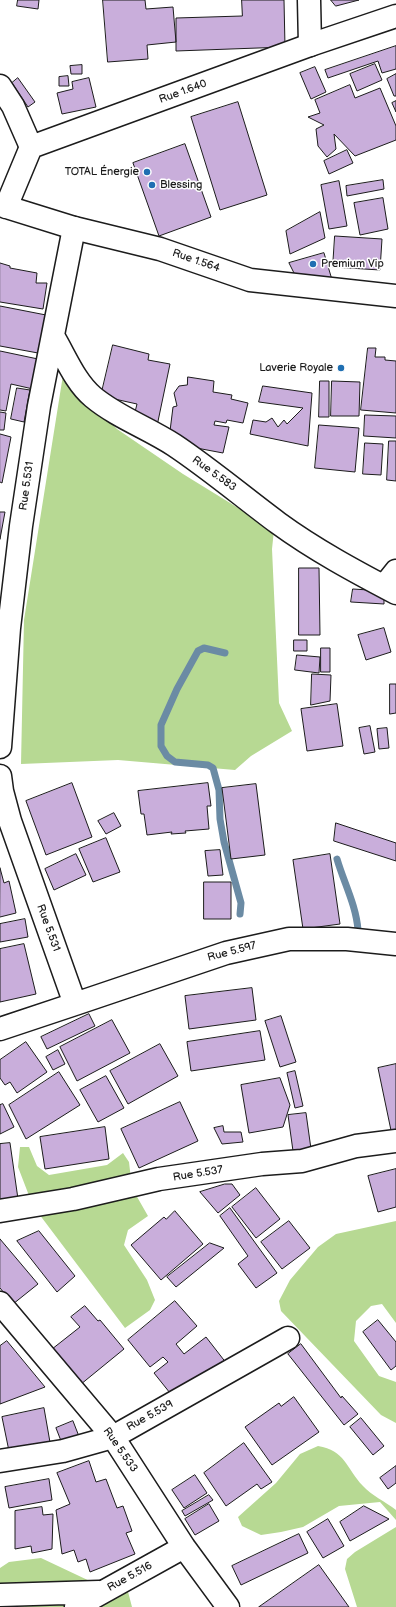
<!DOCTYPE html>
<html>
<head>
<meta charset="utf-8">
<style>
	body { margin:0 }
	canvas { display:block; background:#fff }
</style>
</head>
<body>
<canvas width="396" height="1607"></canvas>
<script>
const ctx = document.querySelector('canvas').getContext('2d');
ctx.lineJoin = 'round';
function paint(path, color) {
  ctx.fillStyle = color;
  ctx.fill(path, 'evenodd');
}
function stroke(path, color, width, dash) {
  ctx.strokeStyle = color;
  ctx.lineWidth = width;
  ctx.lineCap = dash ? 'butt' : 'round';
  ctx.setLineDash(dash || []);
  ctx.stroke(path);
}
function drawText(font, color, halo, rows, align = 'center') {
  ctx.font = font + ' "Balsamiq Sans",sans-serif';
  ctx.lineWidth = 3;
  ctx.setLineDash([]);
  ctx.textBaseline = 'middle';
  ctx.strokeStyle = halo;
  ctx.fillStyle = color;
  for (const [text, x, y, turn = 0] of rows) {
    ctx.save();
    ctx.translate(x, y);
    ctx.rotate((+turn || 0) * Math.PI / 180);
    ctx.textAlign = isNaN(turn) ? turn : align;
    if (halo) ctx.strokeText(text, 0, 0);
    ctx.fillText(text, 0, 0);
    ctx.restore();
  }
}
const green = new Path2D(`
	M63,375L117,429L183,474L274,530L272,549L279,703L292,731L251,756L235,770L118,760L21,764L24,620Z
	M20,1147H29L37,1166L49,1175L107,1165L123,1153L129,1162L132,1188L148,1216L128,1230L124,1245L147,1280L155,1300L150,1310L125,1328L33,1206L18,1167Z
	M396,1221V1323L382,1304L371,1306L356,1321L354,1341L379,1376L396,1382V1423L381,1415L281,1311L279,1301L290,1280L318,1247L336,1234Z
	M318,1446C345,1450 346,1468 363,1486C371,1495 386,1502 396,1510V1520L380,1502L339,1506L303,1527L281,1532L261,1535L242,1526L238,1517L276,1483L300,1454Z
	M396,1527V1607H357L345,1569L347,1559L355,1552Z
	M41,1558L94,1583L106,1578L126,1584L132,1607H0V1568L9,1562Z`);
const stream = new Path2D(`
	M225,653L204,648L198,651L177,689L161,725V746L167,756L175,762L208,765L213,768L219,790L220,819L224,842L241,903L240,914
	M337,859C344,883 356,905 358,930`);
const building = new Path2D(`
	M18,0H39L38,9L17,6Z
	M103,0H145L146,9L173,7L176,42L147,45L148,59L108,62Z
	M242,0H284L285,47L176,51V18L242,16Z
	M331,0H359L336,6Z
	M396,46V69L382,73L378,61L328,78L325,70Z
	M375,64L382,80L357,91L350,74Z
	M82,65V74H71L70,66Z
	M315,67L326,92L311,99L300,73Z
	M396,74V96H394L387,79Z
	M68,76L69,86H59V77Z
	M18,78L35,102L28,107L12,83Z
	M89,78L96,107L62,114L57,93L73,89L72,82Z
	M350,85L355,98L380,88L396,126V140L355,156L334,134L336,149L327,157L318,146L316,129L324,125L308,117L320,113L315,100Z
	M396,101V112L392,103Z
	M238,102L267,195L220,210L191,117Z
	M185,144L211,217L159,236L133,163Z
	M347,150L353,163L329,174L324,161Z
	M383,180L384,189L347,196L346,186Z
	M339,181L347,226L329,229L321,185Z
	M383,198L388,229L360,235L354,203Z
	M320,212L325,238L290,254L286,231Z
	M335,236L382,239L380,270L333,267Z
	M324,253L333,283L298,281L289,263Z
	M0,263L10,266V268L37,273L36,283H47L43,309L0,302Z
	M0,306L46,315L38,353L0,346Z
	M113,345L149,354L148,360L170,364L157,426L133,420L137,404L101,396Z
	M368,348H376L375,357H385V360L396,361V413L361,410Z
	M0,351L38,359L33,389L11,384L6,411L0,410Z
	M188,377L214,381L213,392L232,395L231,399L248,403L243,423L227,420L226,423L215,421L214,425L229,427L223,453L186,446L169,439L173,407L177,406L174,393L179,386L187,385Z
	M320,381H329V417H319Z
	M332,381L360,382L359,416H331Z
	M263,386L312,393L308,446L250,434L253,420L266,422L272,418L278,427L284,420L287,424L303,408L259,402Z
	M17,388L30,390L24,422L11,419Z
	M0,412L6,413L4,430H0Z
	M365,415L396,416V438L364,436Z
	M319,425L359,428L355,472L315,468Z
	M0,434L11,437L2,483L0,482Z
	M389,441H396V481L387,480Z
	M365,443L383,444L381,475L363,474Z
	M0,512H5L0,539Z
	M299,568H319L320,635H299Z
	M353,589L384,591V604L351,602Z
	M384,628L391,652L366,660L358,635Z
	M294,640H307V651H294Z
	M321,648H330V672H321Z
	M297,655L320,657L319,673L295,670Z
	M312,674L331,675L330,701L311,705Z
	M390,684H396V713L390,714Z
	M337,704L343,746L307,751L301,709Z
	M370,726L375,752L364,754L359,728Z
	M387,728L389,748L379,749L377,729Z
	M72,783L92,837L46,855L26,801Z
	M208,783L211,806H207L209,829L185,831L186,833L171,834L172,832L147,835L144,814H141L138,791Z
	M256,784L265,855L231,859L222,788Z
	M114,813L121,826L106,834L98,821Z
	M336,823L396,843V861L334,841Z
	M106,838L120,872L93,882L79,849Z
	M220,850L223,875L208,876L205,851Z
	M76,854L86,875L54,890L45,869Z
	M330,854L340,924L303,929L293,860Z
	M0,868L4,883L9,881L16,913L0,917Z
	M204,882H231V919H204Z
	M25,919L28,937L0,942V924Z
	M24,944L36,994L0,1002V949Z
	M252,988L256,1020L189,1029L185,996Z
	M89,1014L95,1026L47,1049L41,1037Z
	M281,1016L296,1062L280,1067L265,1021Z
	M112,1020L130,1053L77,1081L60,1047Z
	M260,1031L265,1060L191,1071L187,1042Z
	M26,1042L47,1072L17,1093L10,1082L5,1085L0,1078V1060Z
	M160,1044L178,1076L128,1104L110,1071Z
	M58,1050L65,1064L53,1070L46,1057Z
	M396,1064V1139L393,1140L378,1068Z
	M295,1071L303,1106L295,1108L287,1073Z
	M59,1072L80,1105L26,1139L9,1105Z
	M106,1076L124,1108L98,1122L80,1090Z
	M280,1078L290,1105L283,1127L249,1133L241,1085Z
	M180,1102L198,1141L139,1168L121,1129Z
	M3,1104L14,1127L0,1134V1105Z
	M306,1113L311,1149L293,1151L288,1115Z
	M223,1126L224,1132H241L243,1142L222,1144L214,1128Z
	M105,1127L109,1159L45,1169L40,1137Z
	M10,1143L18,1199L0,1201V1144Z
	M396,1169V1207L378,1212L368,1176Z
	M225,1184H232L240,1195L218,1213L200,1192Z
	M256,1188L280,1219L256,1238L232,1207Z
	M230,1208L277,1273L256,1288L238,1264L248,1256L220,1216Z
	M175,1211L203,1244L161,1280L131,1245L164,1217L166,1219Z
	M289,1221L310,1248L282,1269L261,1242Z
	M39,1231L75,1276L57,1292L17,1241Z
	M0,1239L38,1284L13,1304L0,1288Z
	M210,1243L224,1248L176,1287L167,1277Z
	M175,1301L197,1326L176,1344L184,1354L206,1337L227,1364L178,1403L154,1373L168,1362L163,1357L150,1367L128,1340Z
	M85,1306L98,1321L100,1320L124,1349L75,1389L47,1353L80,1327L71,1317Z
	M378,1320L396,1342V1366L391,1370L363,1332Z
	M7,1341L45,1387L0,1404V1346Z
	M301,1344L341,1398L342,1396L358,1414L344,1425L288,1354Z
	M294,1397L319,1432L272,1465L245,1427L279,1403L281,1406Z
	M44,1408L51,1448L10,1456L2,1417Z
	M361,1418L384,1446L373,1455L350,1427Z
	M73,1421L80,1439L63,1446L56,1428Z
	M244,1443L272,1482L261,1489L257,1484L226,1506L204,1473Z
	M89,1461L96,1482L106,1479L117,1508L123,1506L132,1531L126,1533L135,1554L90,1572L86,1559L78,1562L74,1550L62,1554L56,1510L70,1504L57,1473Z
	M396,1466V1483L388,1489L380,1478Z
	M195,1475L207,1493L184,1508L172,1490Z
	M49,1479L52,1500L9,1508L5,1487Z
	M209,1495L213,1500L185,1516L182,1511Z
	M209,1504L219,1521L195,1535L185,1519Z
	M364,1506L389,1519L350,1541L340,1522Z
	M42,1507L43,1515L53,1514L52,1549L32,1553L31,1546L15,1549V1511Z
	M328,1519L344,1546L323,1558L307,1532Z
	M299,1534L308,1553L241,1585L232,1566Z
	M319,1565L349,1607H259Z`);
const street = new Path2D(`
	M309,0L310,45
	M0,86L13,106L31,147
	M53,336C65,356 75,382 93,397C117,417 148,428 174,445C210,469 243,497 278,523C315,550 356,572 396,593
	M384,586L396,571
	M0,747L9,628L21,526L39,406L74,228
	M0,776L2,791L10,821L75,1004L0,1029
	M75,1004L226,953L289,939H347L396,944
	M0,1211L73,1199L159,1179L262,1164L302,1161L356,1146L396,1141
	M0,1303L113,1437L184,1547L228,1607
	M0,1461L63,1451L113,1437L288,1338
	M0,1595L99,1592
	M76,1607L184,1547`);
const secondary = new Path2D(`
	M0,205L74,228L160,249L250,280L396,296
	M6,207L31,147L310,45L396,16`);
const markers = [
	[147,172,4,"#1f6fb2"],
	[152,185,4,"#1f6fb2"],
	[313,264,4,"#1f6fb2"],
	[341,368,4,"#1f6fb2"]
];
const streetNames = [
	["Rue 1.640",183,92,-20],
	["Rue 1.564",196,261,19],
	["Rue 5.583",214,474,36],
	["Rue 5.531",27,486,-82],
	["Rue 5.531",48,928,70],
	["Rue 5.597",232,952,-15],
	["Rue 5.537",198,1174,-9],
	["Rue 5.539",150,1416,-29],
	["Rue 5.533",120,1450,55],
	["Rue 5.516",130,1577,-29]
];
const poiNames = [
	["TOTAL Énergie",139,172],
	["Blessing",160,185,"left"],
	["Premium Vip",321,264,"left"],
	["Laverie Royale",333,368]
];
paint(green, '#b7d993');
stroke(stream, '#6b8ba4', 7);
paint(building, '#c9aedb');
stroke(building, '#1c1c1c', 1);
stroke(street, '#1c1c1c', 25);
stroke(secondary, '#1c1c1c', 25);
stroke(street, '#fff', 22);
stroke(secondary, '#fff', 22);
for (const [x, y, r, color] of markers) {
  const dot = new Path2D();
  dot.arc(x, y, r, 0, 2 * Math.PI);
  ctx.fillStyle = color;
  ctx.fill(dot);
  stroke(dot, '#fff', 1.5);
}
drawText('11px', '#1c1c1c', '#fff', streetNames);
drawText('11px', '#1c1c1c', '#fff', poiNames, 'right');
</script>
</body>
</html>
